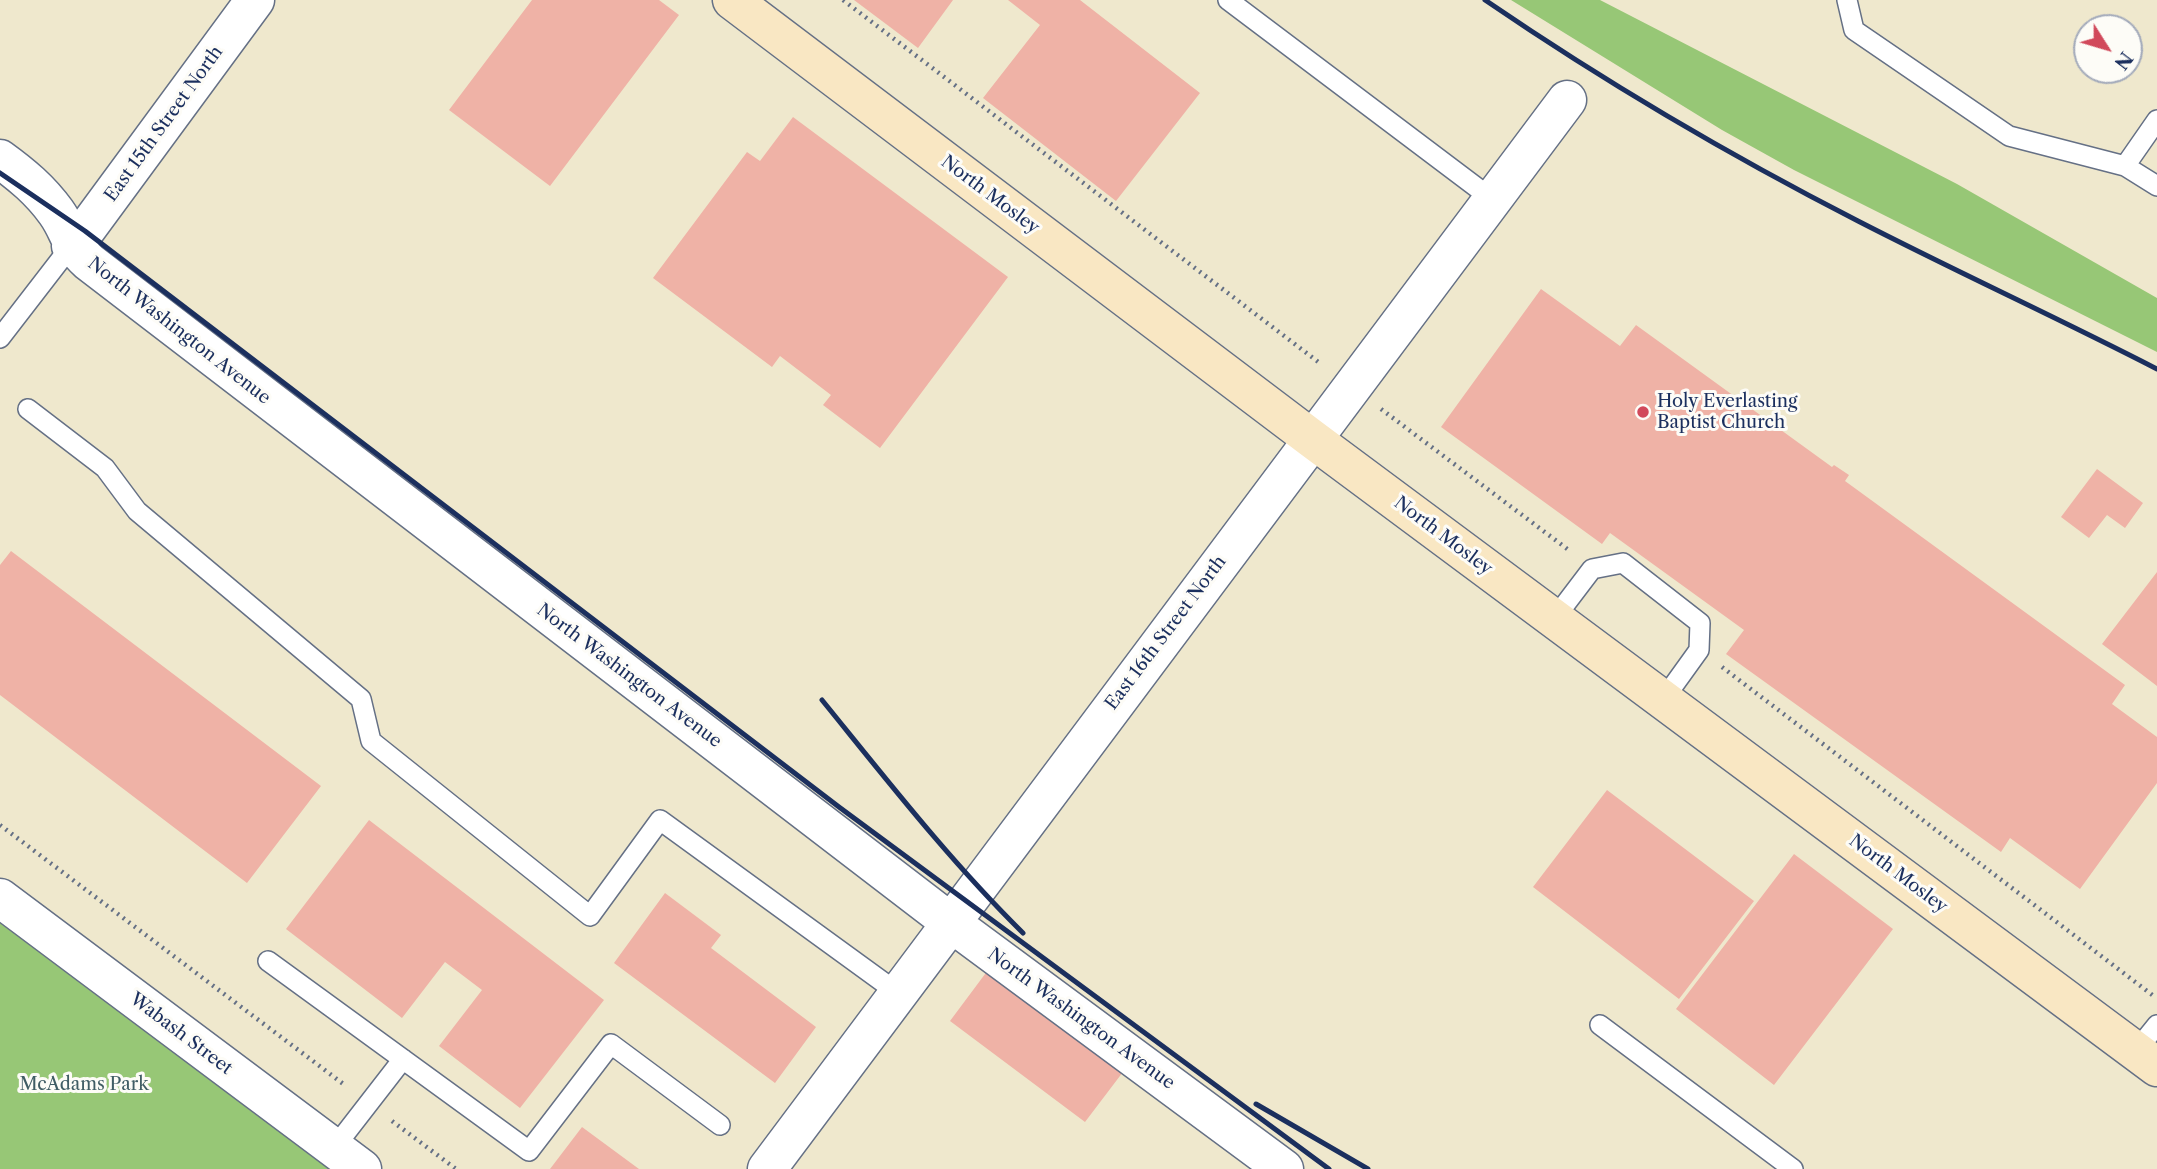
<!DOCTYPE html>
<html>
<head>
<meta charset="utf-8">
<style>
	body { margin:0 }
	#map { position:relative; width:2157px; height:1169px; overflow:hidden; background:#efe8cd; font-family:"Libre Caslon Text",serif }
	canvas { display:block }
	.north { position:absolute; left:2073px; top:14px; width:70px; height:70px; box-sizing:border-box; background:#fdfcf7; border:2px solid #a3aaba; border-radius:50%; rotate:127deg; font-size:19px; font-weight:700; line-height:28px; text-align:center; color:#1b2f5e }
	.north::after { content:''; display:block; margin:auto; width:24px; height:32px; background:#d1495b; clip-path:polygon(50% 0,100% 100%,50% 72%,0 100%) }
</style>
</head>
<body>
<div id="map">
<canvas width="2157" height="1169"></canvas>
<div class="north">N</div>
</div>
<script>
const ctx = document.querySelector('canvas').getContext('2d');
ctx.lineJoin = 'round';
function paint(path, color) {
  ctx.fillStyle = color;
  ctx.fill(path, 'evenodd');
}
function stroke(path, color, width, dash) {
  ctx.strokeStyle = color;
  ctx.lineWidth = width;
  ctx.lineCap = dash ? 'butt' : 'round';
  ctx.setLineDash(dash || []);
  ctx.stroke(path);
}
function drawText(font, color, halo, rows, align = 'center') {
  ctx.font = font + ' "Libre Caslon Text",serif';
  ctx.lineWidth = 6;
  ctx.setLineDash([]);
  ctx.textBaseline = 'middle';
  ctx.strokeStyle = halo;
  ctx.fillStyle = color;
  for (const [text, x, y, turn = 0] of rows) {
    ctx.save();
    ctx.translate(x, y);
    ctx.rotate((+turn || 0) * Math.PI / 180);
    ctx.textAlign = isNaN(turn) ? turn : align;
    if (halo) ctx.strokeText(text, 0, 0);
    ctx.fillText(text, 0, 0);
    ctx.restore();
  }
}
const green = new Path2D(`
	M1511,0H1600L1957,184L2157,298V352L1794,170L1722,130Z
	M0,919L332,1169H0Z`);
const building = new Path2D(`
	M532,0H659L679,15L550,186L449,110Z
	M854,0H953L918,48Z
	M1008,0H1080L1200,93L1116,201L983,98L1040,25Z
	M793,117L1008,277L880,448L823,405L831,395L780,356L772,367L653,278L747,152L760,161Z
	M1541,289L1620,346L1636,325L1832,467L1834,465L1849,475L1845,481L2125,685L2112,704L2157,737V783L2080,889L2010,838L2001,852L1726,654L1744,630L1610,533L1602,544L1441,427Z
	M2097,469L2143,503L2125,528L2107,515L2089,538L2061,517Z
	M11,551L321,786L247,883L0,695V565Z
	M2157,572V686L2102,644Z
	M1607,790L1754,901L1679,999L1533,887Z
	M369,820L604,1000L520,1108L439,1046L482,990L445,962L402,1018L286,929Z
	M1794,854L1893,929L1774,1085L1676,1009Z
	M665,893L721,935L711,948L816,1027L775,1083L614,963Z
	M991,966L1126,1068L1085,1122L950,1021Z
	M582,1127L639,1169H550Z`);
const path = new Path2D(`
	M843,0L1321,364
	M1381,409L1570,551
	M1722,667L2155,997
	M0,825L346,1086
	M392,1121L456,1169`);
const lane = new Path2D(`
	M1228,0L1492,199
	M1847,0L1854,30L2009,136L2125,166
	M2157,120L2125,166L2157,186
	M0,338L71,246
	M28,409L105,468L137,511L361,699L371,741L590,916L660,820L898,993
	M1554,619L1592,569L1623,563L1700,623L1699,650L1663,700
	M268,961L529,1151L611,1044L720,1125
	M1600,1025L1793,1169
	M2136,1051L2157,1025
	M334,1148L403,1059`);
const street = new Path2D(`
	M0,159C22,175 40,190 56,212C71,233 67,242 89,262L950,922L1284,1169
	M71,246L85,231L255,0
	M0,898L362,1169
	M767,1169L1567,100`);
const secondary = new Path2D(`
	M732,0L1311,438L2157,1067`);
const rail = new Path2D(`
	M1485,0C1605,82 1729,155 1858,221C1957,272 2058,318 2157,369
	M0,173L85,231L839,807L1329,1169
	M822,700C887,780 950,861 1023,933
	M1256,1104L1368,1169`);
const markers = [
	[1643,412,7,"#d1495b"]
];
const streetNames = [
	["East 15th Street North",164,124,-54],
	["North Mosley",990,195,37],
	["North Washington Avenue",179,331,38],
	["North Mosley",1443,536,37],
	["East 16th Street North",1166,633,-53],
	["North Washington Avenue",629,676,37],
	["North Mosley",1898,874,37],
	["North Washington Avenue",1081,1019,36],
	["Wabash Street",181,1034,37]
];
const poiNames = [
	["Holy Everlasting",1657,402],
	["Baptist Church",1657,423]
];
const parkNames = [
	["McAdams Park",84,1085]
];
paint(green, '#97c776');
paint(building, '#efb2a6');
stroke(lane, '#657085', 22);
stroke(street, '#657085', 41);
stroke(secondary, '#657085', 41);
stroke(path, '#657085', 4.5, [2, 5]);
stroke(lane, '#fff', 19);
stroke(street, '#fff', 38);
stroke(secondary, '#f9e7c3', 38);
stroke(rail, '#1b2f5e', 5);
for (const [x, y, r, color] of markers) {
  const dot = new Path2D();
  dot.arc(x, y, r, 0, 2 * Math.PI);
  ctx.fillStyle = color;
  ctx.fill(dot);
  stroke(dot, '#fdfcf7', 2.5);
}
drawText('18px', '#1b2f5e', '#fdfcf7', streetNames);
drawText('18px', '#1b2f5e', '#fdfcf7', poiNames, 'left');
drawText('18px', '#405d65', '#fdfcf7', parkNames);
</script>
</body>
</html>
